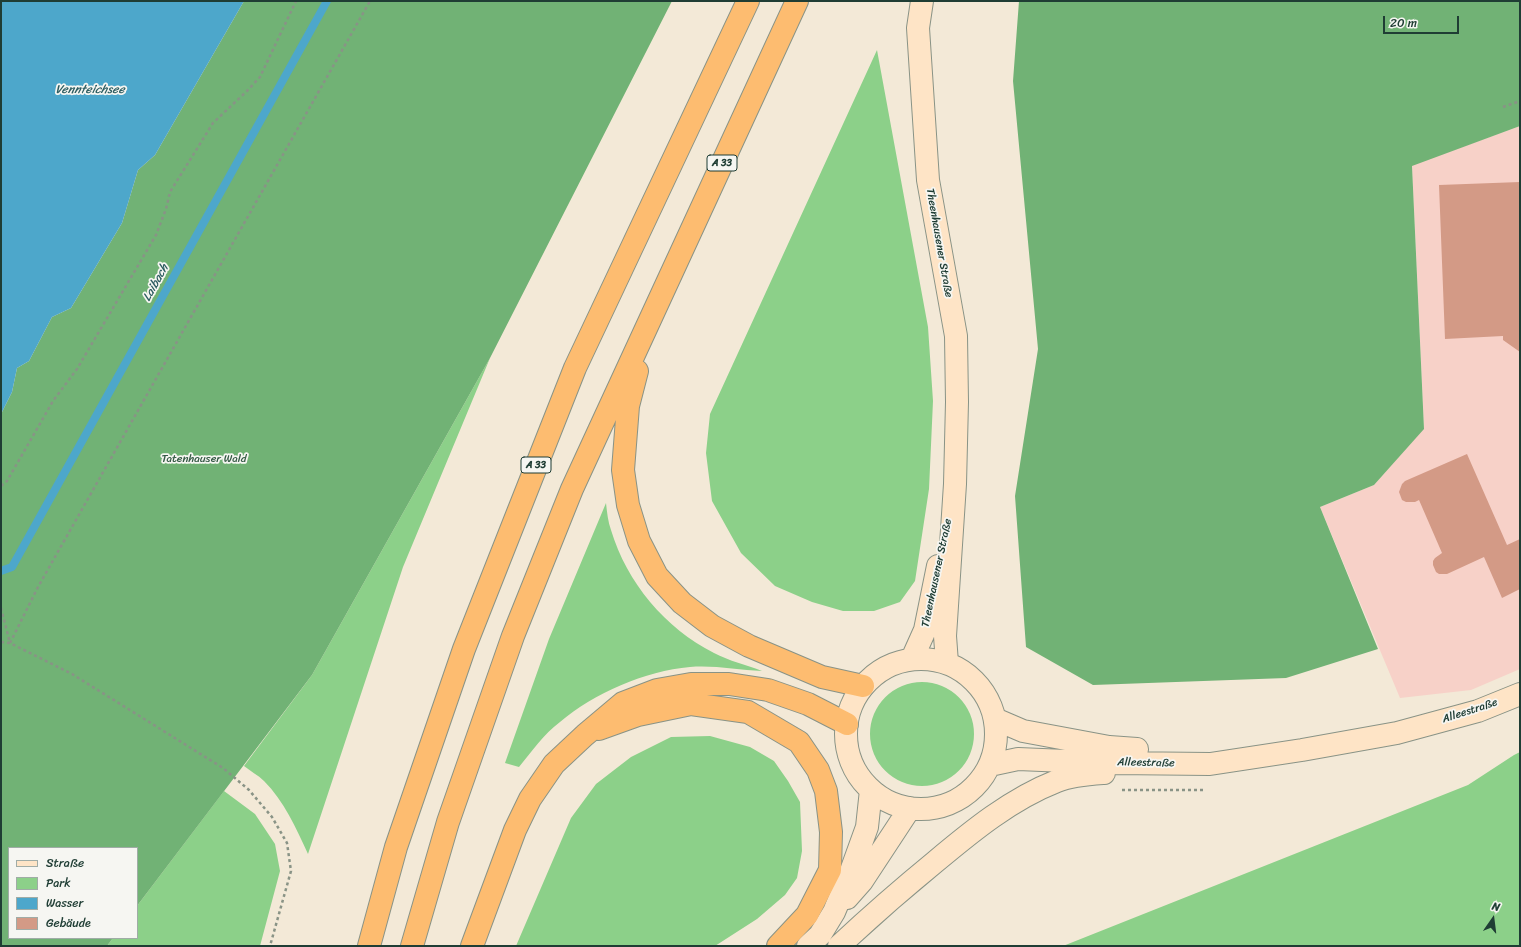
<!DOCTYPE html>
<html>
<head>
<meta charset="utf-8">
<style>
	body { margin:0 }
	#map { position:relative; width:1521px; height:947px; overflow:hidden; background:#f3e9d7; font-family:Sriracha,sans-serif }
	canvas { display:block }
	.frame { position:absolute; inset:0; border:2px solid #1f3d34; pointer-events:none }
	.legend { position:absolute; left:8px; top:847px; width:130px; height:92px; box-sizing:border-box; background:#f6f6f2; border:1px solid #a0aca6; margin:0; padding:5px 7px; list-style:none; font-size:12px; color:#1f3d34 }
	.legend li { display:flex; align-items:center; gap:8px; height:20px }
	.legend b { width:20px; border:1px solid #a0aca6 }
	.north { position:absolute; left:1473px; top:899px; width:40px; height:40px; -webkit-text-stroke:3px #f6f6f2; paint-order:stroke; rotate:14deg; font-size:11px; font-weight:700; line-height:16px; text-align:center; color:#1f3d34 }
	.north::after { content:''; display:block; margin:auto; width:14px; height:18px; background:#1f3d34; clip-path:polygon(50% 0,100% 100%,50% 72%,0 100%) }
	.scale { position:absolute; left:1383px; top:16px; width:76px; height:18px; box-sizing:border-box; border:2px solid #1f3d34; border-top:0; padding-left:5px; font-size:12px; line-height:14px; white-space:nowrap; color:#1f3d34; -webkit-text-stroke:3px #f6f6f2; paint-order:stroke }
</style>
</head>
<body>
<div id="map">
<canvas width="1521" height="947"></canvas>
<div class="frame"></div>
<ul class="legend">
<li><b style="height:5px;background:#fee4c6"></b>Straße</li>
<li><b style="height:11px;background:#8cd089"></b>Park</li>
<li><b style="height:11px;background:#4da7cb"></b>Wasser</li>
<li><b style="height:11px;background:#d39a86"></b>Gebäude</li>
</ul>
<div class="north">N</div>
<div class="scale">20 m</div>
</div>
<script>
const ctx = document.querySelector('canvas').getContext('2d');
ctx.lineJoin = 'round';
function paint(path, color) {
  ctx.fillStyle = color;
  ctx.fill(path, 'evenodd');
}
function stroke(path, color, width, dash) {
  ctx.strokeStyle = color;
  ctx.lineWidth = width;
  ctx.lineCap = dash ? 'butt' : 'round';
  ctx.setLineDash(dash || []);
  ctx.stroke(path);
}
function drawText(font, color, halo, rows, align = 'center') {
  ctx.font = font + ' Sriracha,sans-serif';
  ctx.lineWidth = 3.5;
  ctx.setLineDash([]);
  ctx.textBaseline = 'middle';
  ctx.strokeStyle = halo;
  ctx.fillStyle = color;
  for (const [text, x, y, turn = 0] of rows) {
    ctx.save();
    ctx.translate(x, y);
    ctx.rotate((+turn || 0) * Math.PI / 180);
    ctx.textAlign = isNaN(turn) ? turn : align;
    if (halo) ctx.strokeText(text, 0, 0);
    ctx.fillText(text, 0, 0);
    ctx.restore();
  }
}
const built = new Path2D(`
	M1520,126V669L1471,690L1400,698L1320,507L1374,485L1424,428L1412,165Z`);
const green = new Path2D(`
	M877,50L928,327L933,401L929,489L915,581L900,602L874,611H843L812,602L775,586L741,553L712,501L706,453L710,414Z
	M490,358L403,567L308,854C296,828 284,801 264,781C258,775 250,771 244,766L312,675Z
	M606,503C607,512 608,522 611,530C627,583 665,628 714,653C729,661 747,665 762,671C738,670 714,665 690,667C645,671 594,693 560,722C544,734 532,751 519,767L505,763L549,639Z
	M870 734a52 52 0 1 1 104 0a52 52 0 1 1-104 0Z
	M710,736L750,747L774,761L788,781L800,802L802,851L797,878L785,895L757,919L715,946H516L571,818L596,784L631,757L671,737Z
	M1520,752V946H1063L1468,785L1514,755Z
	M224,791L255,814L275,844L280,871L260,946H107L113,938H137V906Z`);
const forest = new Path2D(`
	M244,1H672L490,358L312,675L137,906V848H9V938H113L107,946H1V414L12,392L17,368L29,361L52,317L71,308L122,223L138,170L155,155Z
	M1019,1H1520V126L1412,166L1424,429L1374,485L1320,507L1378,649L1286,678L1093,685L1026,647L1015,496L1038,349L1013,81Z`);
const water = new Path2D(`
	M1,1H244L155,155L138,170L122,223L71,308L52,317L29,361L17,368L12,392L1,414Z`);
const stream = new Path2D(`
	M1,571L12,567L327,1`);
const building = new Path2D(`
	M1520,182V352L1503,340V336L1445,339L1439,185Z
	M1467,454L1507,545L1520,539V589L1502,598L1484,557L1447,574H1439L1436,572L1433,565V561L1435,558L1442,553L1419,500L1415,502H1406L1402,500L1399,492L1402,484L1405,481Z`);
const path = new Path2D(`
	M1503,107L1520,101
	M1,486L7,481L53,401L77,369L156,235L166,209L170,192L213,123L248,90L260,77L296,1
	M1,608L10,643
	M1,642L10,643L72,674L223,768L249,790L272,817L287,843L291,871L270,946
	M10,643L38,587L370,1
	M1122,790H1205`);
const secondary = new Path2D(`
	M922,1L918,28L928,180L956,336L957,402L955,484L945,636L947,663
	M912,659L925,630L938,566
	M846 734a75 75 0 1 1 150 0a75 75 0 1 1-150 0Z
	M995,719L1023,731L1109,747L1137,749
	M990,765L1018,759L1114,763L1210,764L1302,750L1397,733L1478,711L1520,694
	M847,898L862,881L910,808
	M808,946L820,935L834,912L850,874L867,827L871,790
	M839,946C870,917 902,889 935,862C972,831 1011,799 1057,781C1072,775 1089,774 1104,773`);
const highway = new Path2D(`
	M637,371L628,406L623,470L628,505L639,541L657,576L682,603L712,626L749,646L822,677L863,686
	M599,729L638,715L691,704L748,712L799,742L818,770L826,791L831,832L830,870L807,915L778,946
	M369,946L396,847L464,649L575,368L748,1
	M412,946L448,822L513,636L572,489L797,1
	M472,946L515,830L530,799L554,764L585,735L623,703L657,690L691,684H729L768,690L808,704L847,724`);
const shields = [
	[722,163,30],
	[536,465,30]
];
const shieldNames = [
	["A 33",722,163],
	["A 33",536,465]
];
const streetNames = [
	["Theenhausener Straße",939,243,80],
	["Theenhausener Straße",937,573,-78],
	["Alleestraße",1470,711,-18],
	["Alleestraße",1146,763,1]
];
const parkNames = [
	["Tatenhauser Wald",204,459]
];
const waterNames = [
	["Vennteichsee",90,90],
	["Laibach",156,283,-61]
];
paint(built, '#f7d1c8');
paint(green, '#8cd089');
paint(forest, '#71b275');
paint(water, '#4da7cb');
stroke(stream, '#4da7cb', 8);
paint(building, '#d39a86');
stroke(secondary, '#899386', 24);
stroke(highway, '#899386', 24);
stroke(path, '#899386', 2.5, [3, 3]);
stroke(secondary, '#fee4c6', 22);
stroke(highway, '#fdbc70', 22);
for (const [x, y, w] of shields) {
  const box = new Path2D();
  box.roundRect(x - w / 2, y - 8, w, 16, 3);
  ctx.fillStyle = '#f6f6f2';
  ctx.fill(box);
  stroke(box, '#1f3d34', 1);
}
drawText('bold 10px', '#1f3d34', null, shieldNames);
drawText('11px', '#1f3d34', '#f6f6f2', streetNames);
drawText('11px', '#355a45', '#f6f6f2', parkNames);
drawText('italic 12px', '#2d5d61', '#f6f6f2', waterNames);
</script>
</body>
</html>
